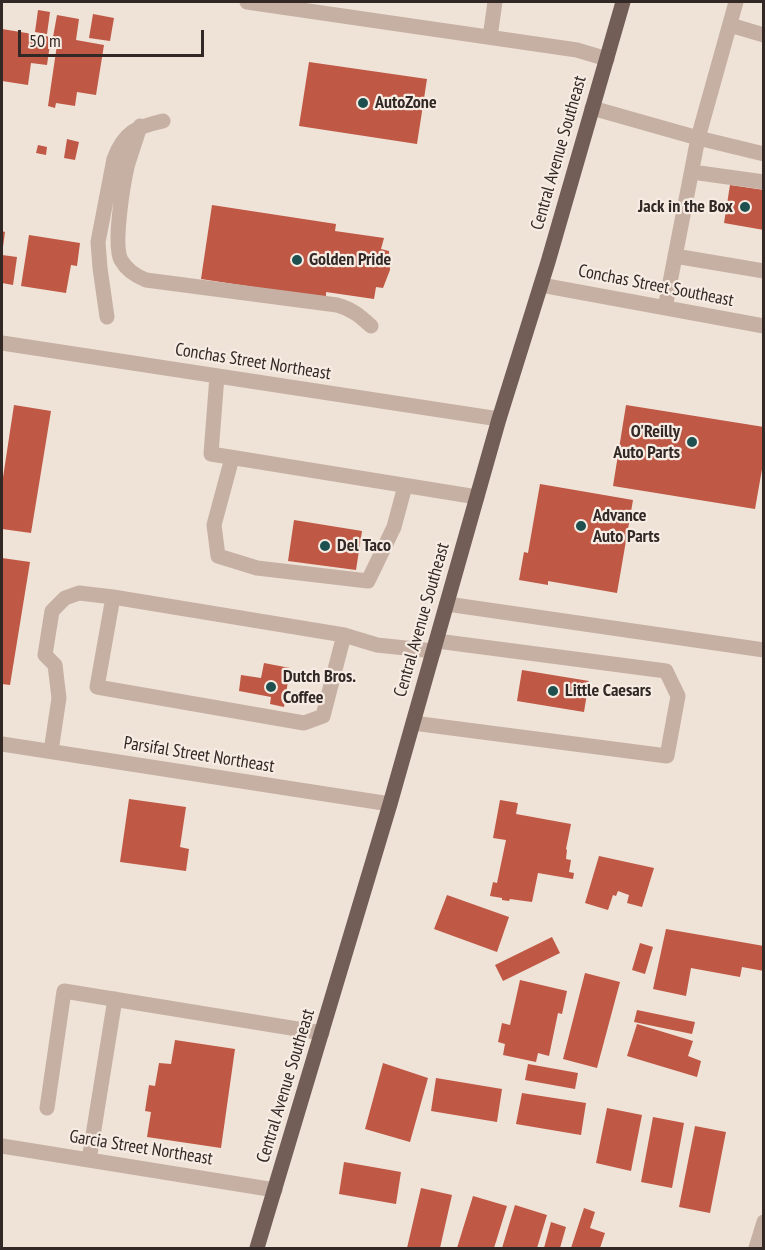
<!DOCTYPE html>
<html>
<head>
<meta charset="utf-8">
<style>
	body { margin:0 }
	#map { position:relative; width:765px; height:1250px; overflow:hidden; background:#efe2d7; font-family:"PT Sans Narrow",sans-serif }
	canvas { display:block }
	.frame { position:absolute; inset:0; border:3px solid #322825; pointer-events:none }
	.scale { position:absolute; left:18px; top:30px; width:186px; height:27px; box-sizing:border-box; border:3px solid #322825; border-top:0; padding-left:8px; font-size:18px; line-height:21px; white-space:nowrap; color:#322825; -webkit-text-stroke:4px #f7ece3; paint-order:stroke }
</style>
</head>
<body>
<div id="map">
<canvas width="765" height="1250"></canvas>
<div class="frame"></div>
<div class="scale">50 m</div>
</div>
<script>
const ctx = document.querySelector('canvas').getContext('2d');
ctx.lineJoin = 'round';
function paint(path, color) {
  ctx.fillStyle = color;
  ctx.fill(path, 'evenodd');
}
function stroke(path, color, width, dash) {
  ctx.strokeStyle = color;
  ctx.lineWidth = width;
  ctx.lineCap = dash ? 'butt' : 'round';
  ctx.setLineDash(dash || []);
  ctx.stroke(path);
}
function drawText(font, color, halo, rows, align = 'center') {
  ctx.font = font + ' "PT Sans Narrow",sans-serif';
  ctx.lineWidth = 4.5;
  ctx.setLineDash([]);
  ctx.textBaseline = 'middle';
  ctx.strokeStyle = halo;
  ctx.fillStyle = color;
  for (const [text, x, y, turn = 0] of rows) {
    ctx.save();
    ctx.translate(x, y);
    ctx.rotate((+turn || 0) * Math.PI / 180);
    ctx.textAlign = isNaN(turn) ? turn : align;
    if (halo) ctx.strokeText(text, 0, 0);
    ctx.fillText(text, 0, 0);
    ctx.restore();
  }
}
const building = new Path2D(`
	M38,10L50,12L47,34L35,32Z
	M93,14L114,18L110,41L89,38Z
	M57,15L79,19L76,40L104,45L96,95L77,92L75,106L56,103L55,108L48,106L58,38L53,37Z
	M2,29L51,37L47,65L31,63L28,85L2,81Z
	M309,62L427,79L417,144L299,126Z
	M67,139L79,142L75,160L64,158Z
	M38,145L47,147L46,155L36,153Z
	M730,185L764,190V230L724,223Z
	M212,205L336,224L335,231L384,238L381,249L389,251L390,270L383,288L376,287L374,299L326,292V298L201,279Z
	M2,231L5,232L3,247H2Z
	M29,235L80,243L77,266L71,265L66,293L21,286Z
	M2,255L17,257L13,285L2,283Z
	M14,405L51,411L31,533L2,529V484Z
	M626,405L764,427V458L755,509L613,486Z
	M540,484L633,500L617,593L548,581V585L519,580L524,552L528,553Z
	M294,520L362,531L356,570L288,561Z
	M2,558L30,562L10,685L2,684Z
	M264,663L290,668L284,707L270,704L271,697L239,691L241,675L261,678Z
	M522,670L589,681L584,712L517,701Z
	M129,799L186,807L180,847L189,849L186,871L120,862Z
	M500,800L518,803L516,814L571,824L566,849L567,850L566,859L571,860L569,872L574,873L573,879L538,873L532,902L510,899L509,901L502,900V898L490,896L493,882L497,883L506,840L493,838Z
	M599,856L654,868L642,907L627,903L629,895L618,891L616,896L613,895L608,910L585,903Z
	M447,895L509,917L497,952L434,929Z
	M666,929L764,946V971L742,967L740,977L691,968L686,996L653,989Z
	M552,937L560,953L503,981L495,965Z
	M640,943L653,947L645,974L632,970Z
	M585,973L620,982L597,1068L563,1059Z
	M520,980L567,991L562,1014L558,1013L549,1056L538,1053L536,1062L503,1055L505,1044L498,1042L502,1023L510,1025Z
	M637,1010L695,1022L692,1034L634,1022Z
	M637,1024L693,1041L688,1056L701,1061L697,1077L627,1056Z
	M175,1040L235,1049L221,1148L147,1137L151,1112L145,1111L149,1085L155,1086L159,1063L171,1064Z
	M383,1063L428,1078L410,1142L365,1129Z
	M528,1064L578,1073L575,1089L525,1080Z
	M436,1078L502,1089L497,1122L431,1111Z
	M522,1093L586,1103L581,1135L516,1124Z
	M607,1108L642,1115L631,1171L596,1163Z
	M653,1117L684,1123L672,1188L641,1182Z
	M695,1126L726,1132L710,1213L679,1207Z
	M344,1162L401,1172L396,1204L339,1194Z
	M421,1188L452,1195L440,1248H407Z
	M473,1196L507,1206L494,1248H457Z
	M515,1205L547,1215L537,1248H502Z
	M584,1208L595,1212L590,1228L605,1233L600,1248H571Z
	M551,1222L566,1227L560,1248H544Z`);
const minor = new Path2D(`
	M247,2L577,50L607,59
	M736,2L698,138L764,154
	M730,25L764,35
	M490,37L495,2
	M592,108L698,138L665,308
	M140,126C136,140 131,153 127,167C123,185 113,245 121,260C126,269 136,276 146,280L337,305C352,309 360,316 371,326
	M692,172L764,182
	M675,256L764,271
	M541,285L764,326
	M107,317L100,268L98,242L114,159C124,132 136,127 163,121
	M2,343L499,419
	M217,376L211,454L477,497
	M232,458L214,525L218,556L257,568L368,581L394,527L405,486
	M113,597L97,687L304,723L323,716L344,635
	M447,604L764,650
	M413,723L667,756L678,696L666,671L437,641
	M2,744L390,804
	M51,751L59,698L55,665L45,655L52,611L65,598L79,593L113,597L344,635L377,645L434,651
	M47,1108L64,991L322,1033
	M2,1146L275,1190
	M89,1160L115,999
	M756,1248L764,1222`);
const major = new Path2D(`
	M257,1248L390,804L499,419L548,262L623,2`);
const markers = [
	[363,103,6,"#1d504f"],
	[745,207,6,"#1d504f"],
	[297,260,6,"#1d504f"],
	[692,442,6,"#1d504f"],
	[581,526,6,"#1d504f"],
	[325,546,6,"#1d504f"],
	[271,687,6,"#1d504f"],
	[553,691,6,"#1d504f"]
];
const poiNames = [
	["AutoZone",375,103],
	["Jack in the Box",733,207,"right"],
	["Golden Pride",309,260],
	["O'Reilly",680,432,"right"],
	["Auto Parts",680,453,"right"],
	["Advance",593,516],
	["Auto Parts",593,537],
	["Del Taco",337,546],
	["Dutch Bros.",283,677],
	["Coffee",283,698],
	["Little Caesars",565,691]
];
const streetNames = [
	["Central Avenue Southeast",559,153,-74],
	["Conchas Street Southeast",656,286,11],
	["Conchas Street Northeast",253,362,9],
	["Central Avenue Southeast",422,620,-74],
	["Parsifal Street Northeast",199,755,9],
	["Central Avenue Southeast",286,1086,-73],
	["Garcia Street Northeast",141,1148,9]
];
paint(building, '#bf5844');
stroke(minor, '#c6b0a4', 15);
stroke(major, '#735e57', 15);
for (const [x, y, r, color] of markers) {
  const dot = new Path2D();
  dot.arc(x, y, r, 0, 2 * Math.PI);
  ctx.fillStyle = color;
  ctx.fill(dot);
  stroke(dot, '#f7ece3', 2);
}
drawText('bold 18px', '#322825', '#f7ece3', poiNames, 'left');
drawText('18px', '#322825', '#f7ece3', streetNames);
</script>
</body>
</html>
